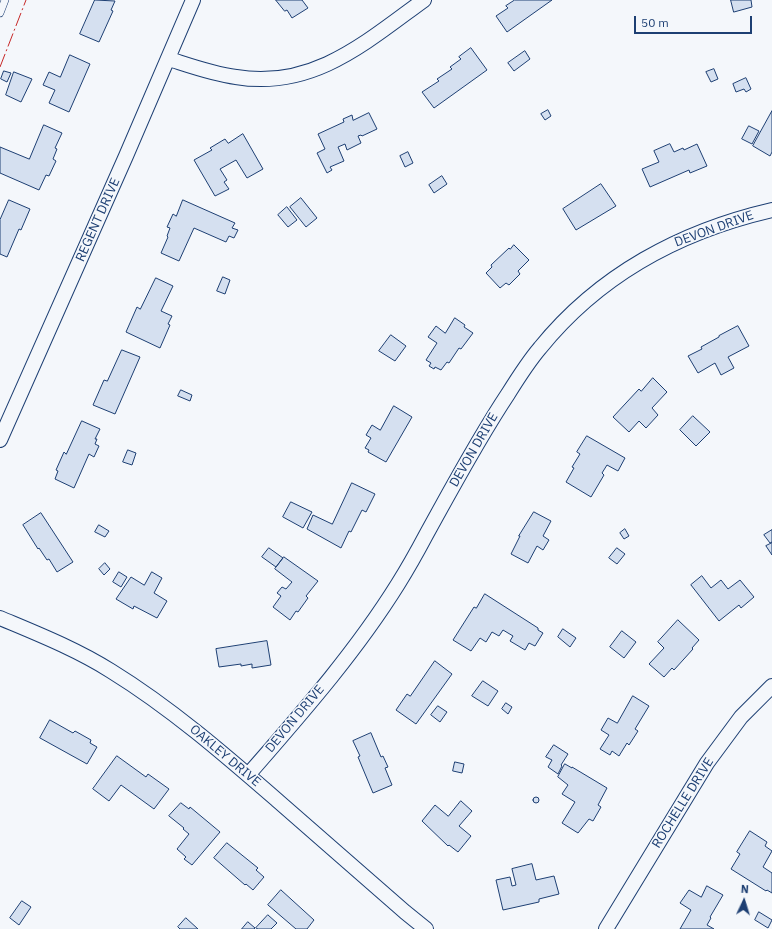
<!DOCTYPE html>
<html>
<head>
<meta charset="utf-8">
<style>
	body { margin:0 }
	#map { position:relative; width:772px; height:929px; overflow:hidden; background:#f4f7fb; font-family:"IBM Plex Sans",sans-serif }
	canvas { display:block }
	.north { position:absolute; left:724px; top:881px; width:40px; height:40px; -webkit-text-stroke:3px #f4f7fb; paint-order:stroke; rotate:4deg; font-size:11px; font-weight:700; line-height:16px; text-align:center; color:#1d3f73 }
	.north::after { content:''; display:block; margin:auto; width:14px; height:18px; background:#1d3f73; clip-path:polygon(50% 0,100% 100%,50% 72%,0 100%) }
	.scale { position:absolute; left:634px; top:16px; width:118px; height:18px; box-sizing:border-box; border:2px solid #1d3f73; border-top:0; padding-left:5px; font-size:12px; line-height:14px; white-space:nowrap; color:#1d3f73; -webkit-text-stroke:3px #f4f7fb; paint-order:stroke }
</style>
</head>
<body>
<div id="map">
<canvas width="772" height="929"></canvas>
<div class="north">N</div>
<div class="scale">50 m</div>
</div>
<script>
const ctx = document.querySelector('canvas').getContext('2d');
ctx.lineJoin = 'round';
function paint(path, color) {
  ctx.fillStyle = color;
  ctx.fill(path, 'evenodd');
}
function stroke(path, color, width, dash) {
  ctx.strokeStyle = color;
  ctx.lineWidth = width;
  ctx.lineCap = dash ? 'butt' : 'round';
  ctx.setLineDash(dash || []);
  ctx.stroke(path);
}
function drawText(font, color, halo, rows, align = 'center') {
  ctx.font = font + ' "IBM Plex Sans",sans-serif';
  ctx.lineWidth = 3;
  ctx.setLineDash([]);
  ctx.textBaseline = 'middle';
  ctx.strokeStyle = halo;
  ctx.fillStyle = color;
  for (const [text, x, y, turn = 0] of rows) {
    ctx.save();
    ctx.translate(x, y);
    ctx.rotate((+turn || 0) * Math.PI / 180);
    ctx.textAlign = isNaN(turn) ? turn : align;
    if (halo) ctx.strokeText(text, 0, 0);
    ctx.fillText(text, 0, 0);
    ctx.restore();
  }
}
const building = new Path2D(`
	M95,0L115,1L111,10L113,11L99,42L80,34Z
	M276,0H302L308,8L292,18L287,10L285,11Z
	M515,0H552L507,32L496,16L508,8L506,6Z
	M731,0H751L752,7L734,12Z
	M471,48L487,70L434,108L422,92L439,81L437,79L452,69L450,67L461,59L459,57Z
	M525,51L530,59L514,71L508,63Z
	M70,55L90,64L69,112L49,103L55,90L43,85L49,72L60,77Z
	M714,69L718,79L711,82L706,72Z
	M4,71L11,73L7,82L1,79Z
	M14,72L32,79L21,102L6,95Z
	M746,78L751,89L746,92L744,89L736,92L733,84Z
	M548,110L551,116L545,120L541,114Z
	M772,111V152L770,156L753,146Z
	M369,113L377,129L362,136L361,135L358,136L361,143L347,150L345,144L338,147L344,161L330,167L332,170L327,173L317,153L325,149L318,134L344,122L343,119L352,115L353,120Z
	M44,125L62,133L55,148L57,149L53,159L56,161L49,176L46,175L39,190L0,173V147L29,159Z
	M749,126L759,131L752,144L742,139Z
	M243,134L263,169L247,178L236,160L220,169L227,180L224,182L229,189L215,196L194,160L212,150L210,148L225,139L228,143Z
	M670,144L674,152L683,148L684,150L697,144L707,166L690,173L689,170L650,187L642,169L659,162L654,151Z
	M408,152L413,163L405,167L400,156Z
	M442,176L447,184L434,193L429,185Z
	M601,184L616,206L576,230L563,209Z
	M301,198L317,218L306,227L290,207Z
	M9,200L30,209L21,230L19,229L7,257L0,254V220Z
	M183,200L235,223L232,228L238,230L234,238L229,236L226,242L194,228L179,261L161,253L168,237L167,236L170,228L167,227L173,214L176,216Z
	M287,207L297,220L288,227L278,215Z
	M514,245L529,260L518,271L520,274L509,285L506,283L500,288L486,273L492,267L491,265L509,248L510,249Z
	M223,277L230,280L225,294L217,291Z
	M156,278L173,286L161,311L172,316L168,324L170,325L160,348L126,332L137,307L140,309Z
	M455,318L465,325L464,327L473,333L461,349L459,348L449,363L447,362L441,370L435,367L434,369L429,366L431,363L426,360L437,343L428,337L436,326L445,333Z
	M738,326L749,346L728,357L734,368L721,375L715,363L698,373L688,356L702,349L701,347L719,337V336Z
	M391,335L406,346L395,361L379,351Z
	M122,350L140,357L115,414L93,405L104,380L107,381Z
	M653,378L667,392L652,408L658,415L646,428L639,421L629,432L613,417L639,389L641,391Z
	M181,390L192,395L190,401L178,396Z
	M394,406L412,417L386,462L368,452L369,450L365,448L371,438L366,435L372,425L380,430Z
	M693,416L710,432L696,446L680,430Z
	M82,421L100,429L95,439H97L95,444L99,446L94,457L89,454L74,488L55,479L58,471L56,470L64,452L66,454Z
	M587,436L625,458L618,471L607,465L602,473L604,475L591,497L566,482L574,468L572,467L580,454L577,452Z
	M128,450L136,453L132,465L123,462Z
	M352,483L375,494L366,512L362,510L351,532L349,531L341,548L307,529L313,515L332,524Z
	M291,502L312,512L303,528L283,517Z
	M534,512L551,521L543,536L549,540L543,550L537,546L528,563L511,554L520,536H519Z
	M41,513L73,562L57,572L49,559L47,560L39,548L38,549L23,525Z
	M99,525L109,531L105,537L95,532Z
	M625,529L629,536L624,539L620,533Z
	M772,530V542L770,543L764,535Z
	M772,543V555L766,546Z
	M269,548L283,558L276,567L262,557Z
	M617,548L625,554L617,564L609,558Z
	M284,557L318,581L306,596L308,598L298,612L296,611L290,620L273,607L281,596L277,593L282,587L286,589L292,582L275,569Z
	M105,563L110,569L104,575L99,569Z
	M119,572L127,577L121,587L113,582Z
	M152,572L162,578L154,593L167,601L157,618L134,606L133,609L116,599L131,577L144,585Z
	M702,576L711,588L721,580L728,589L740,580L754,597L741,608L739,605L719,621L691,585Z
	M485,594L538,628V630L543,633L535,646L529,643L525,650L510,641L513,636L503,630L499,636L492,632L486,642L480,638L471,651L453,640L474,607L476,608Z
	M678,620L699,640L692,648L693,649L674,670L672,668L664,677L649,664L664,648L658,642Z
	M563,629L576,638L570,647L558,637Z
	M622,631L636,642L624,658L610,647Z
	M267,641L271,665L252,668V664L241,666V664L219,667L216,649Z
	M435,661L452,674L416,724L396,710L407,694L410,696Z
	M483,681L498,691L488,706L472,696Z
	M633,696L649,706L635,729L638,731L629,745L627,743L619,756L612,751L610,755L600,749L609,735L601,730L608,718L617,723Z
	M506,703L512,707L508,714L502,709Z
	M438,706L447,712L440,722L431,715Z
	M50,720L73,733L75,731L91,740L90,743L97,747L87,764L40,738Z
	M371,733L381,757L383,756L388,767L385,768L392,785L373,793L358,757L360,756L353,741Z
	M554,745L568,754L561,765L562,766L558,774L548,767L552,760L546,757Z
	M117,756L146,777L148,774L169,789L154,809L121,785L109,801L93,789Z
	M455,762L464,764L462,773L453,771Z
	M565,764L572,768V767L607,788L598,805L601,807L593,821L589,819L578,833L562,823L575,802L562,794L568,785L558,777Z
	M533 800a3 3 0 1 1 6 0a3 3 0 1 1-6 0Z
	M461,801L472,811L459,826L471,836L458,852L449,845L448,846L422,821L435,805L448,816Z
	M181,803L189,809L190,807L220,832L192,865L184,859L186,857L177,849L189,834L183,829L184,828L169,816Z
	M750,831L767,842L765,846L772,851L763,867L772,873V893L767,890L766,891L731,869L740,854L737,852Z
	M227,843L258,868L256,870L264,877L253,890L246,884L245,885L214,858Z
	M532,864L536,880L554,876L559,894L539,899V902L503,910L496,880L510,877L512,886L516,885L512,869Z
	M707,886L723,895L710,917L711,918L707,925L714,929H680L691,910L680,903L689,890L701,897Z
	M281,890L314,920L307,929H296L268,905Z
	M22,901L31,907L19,925L10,918Z
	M759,912L772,920L768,928L755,920Z
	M268,915L277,923L271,929H258L256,928Z
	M186,918L198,929H180L178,927Z
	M248,922L255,928L254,929H242Z`);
const lane = new Path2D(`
	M0,13L5,0`);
const street = new Path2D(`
	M169,59C191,66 213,74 236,77C313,90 366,42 424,0
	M0,440L126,156L193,0
	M0,618C38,634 76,649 111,671C171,708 225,755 278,801C320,838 363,875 405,912L426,929
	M248,775C301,714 355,653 398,584C408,568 417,552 426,535C452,488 478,439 508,394C518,378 528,362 540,348C599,275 681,231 772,210
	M606,929L707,763L741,717L772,686`);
const power = new Path2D(`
	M0,67L26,0`);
const streetNames = [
	["REGENT DRIVE",98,220,-66],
	["DEVON DRIVE",714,229,-20],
	["DEVON DRIVE",474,450,-60],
	["DEVON DRIVE",295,719,-50],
	["OAKLEY DRIVE",225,756,40],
	["ROCHELLE DRIVE",683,803,-58]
];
paint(building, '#d5e0f0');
stroke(building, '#1d3f73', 1);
stroke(lane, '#1d3f73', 8);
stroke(street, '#1d3f73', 16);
stroke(lane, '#f4f7fb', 7);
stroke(street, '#f4f7fb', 14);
stroke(power, '#c62828', 1, [14, 3, 2, 3]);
drawText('13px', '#1d3f73', '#f4f7fb', streetNames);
</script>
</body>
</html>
